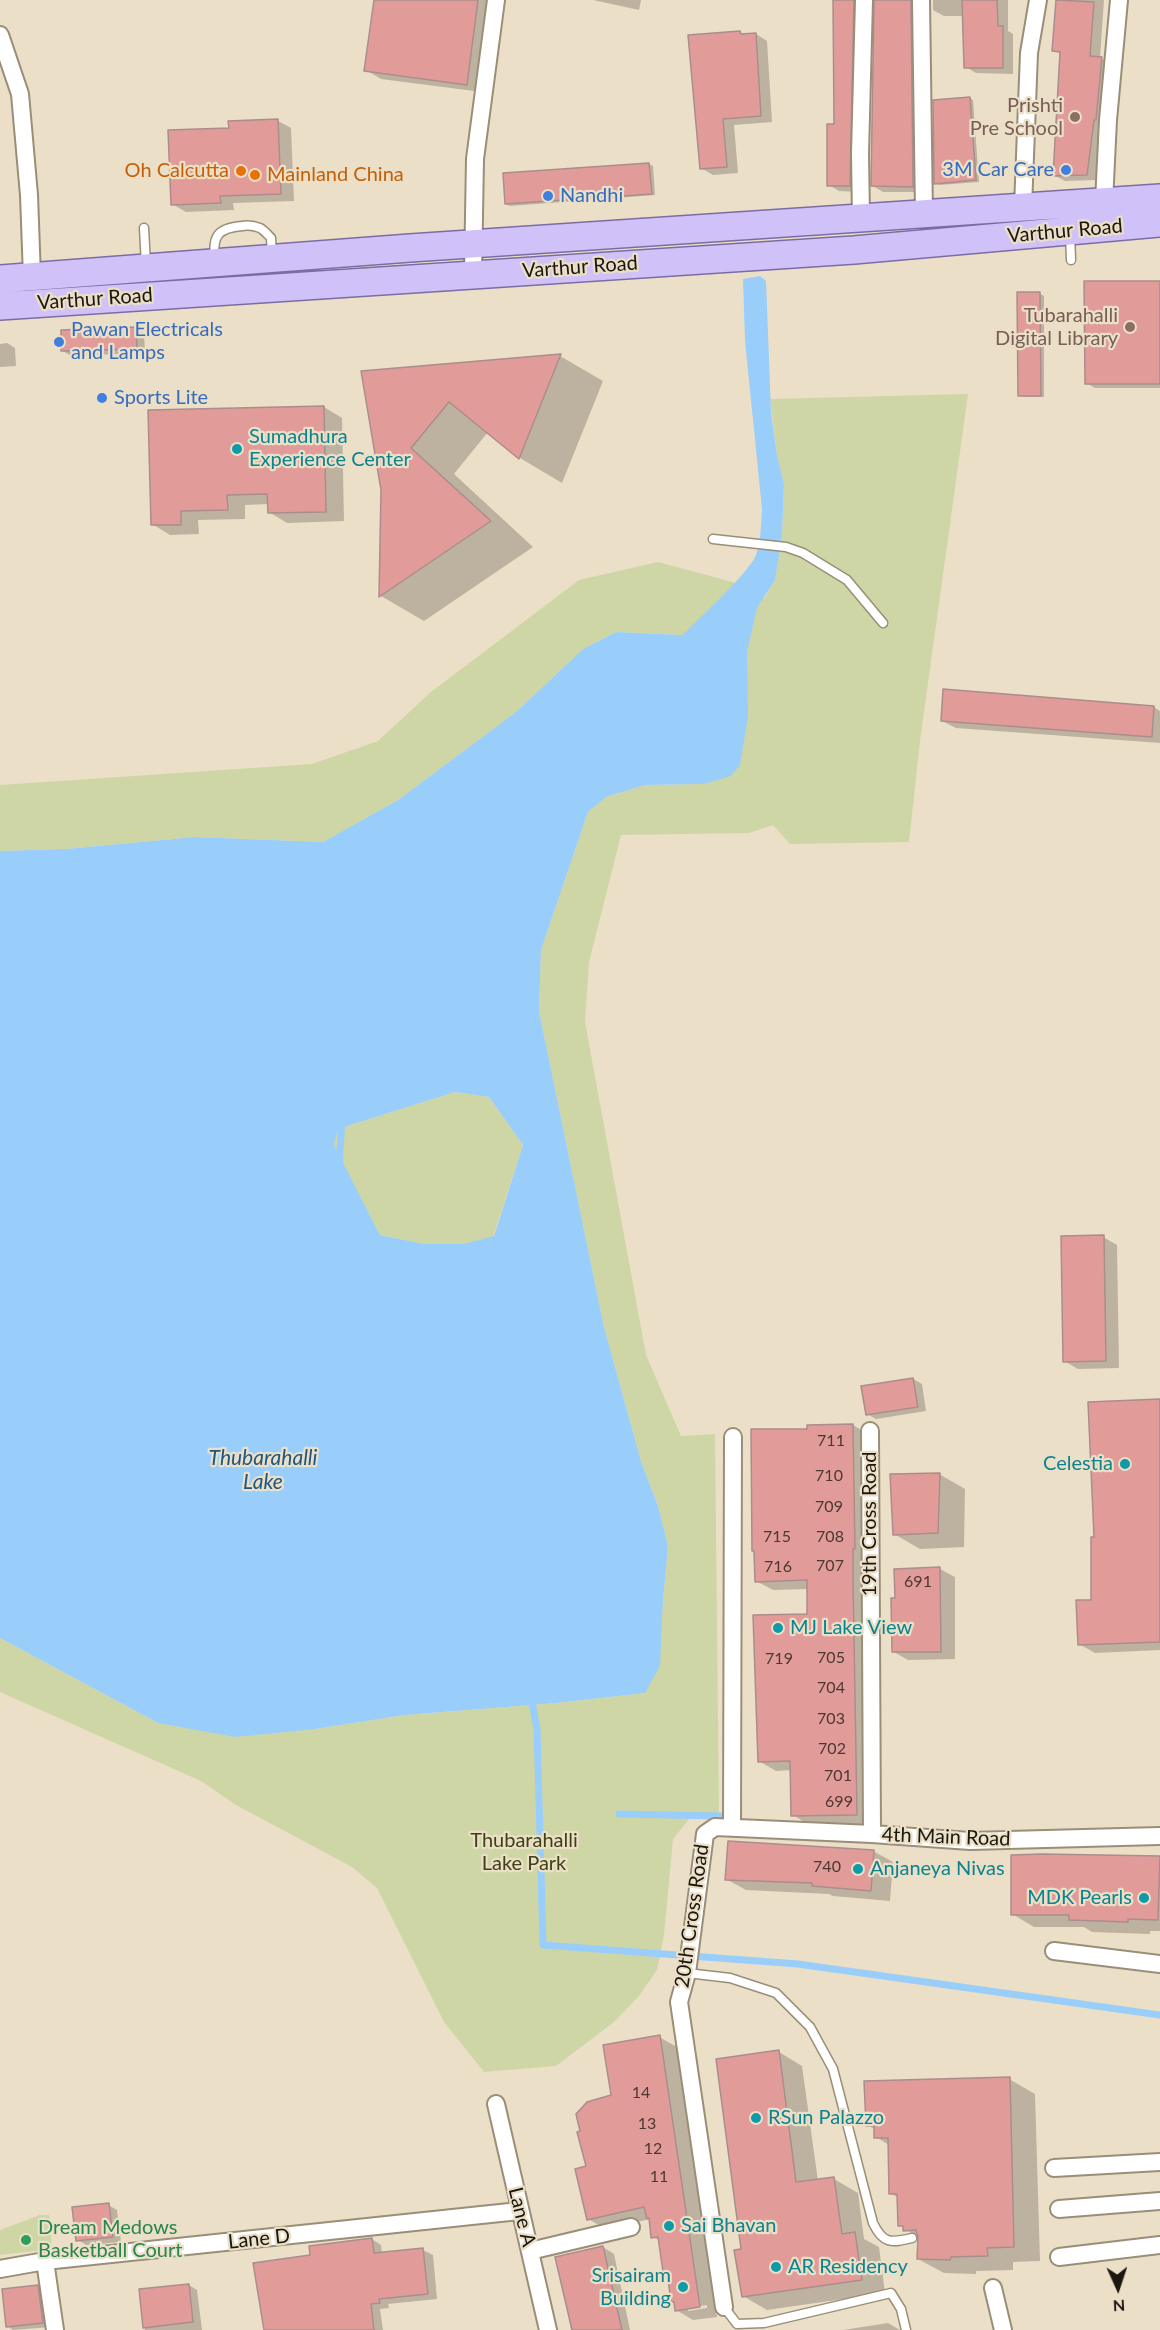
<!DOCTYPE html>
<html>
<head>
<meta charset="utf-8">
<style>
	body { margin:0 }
	#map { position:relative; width:1160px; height:2330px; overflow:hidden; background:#ebdfc7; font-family:Lato,sans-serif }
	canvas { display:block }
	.north { position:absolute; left:1088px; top:2258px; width:60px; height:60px; -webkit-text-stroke:4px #ebdfc7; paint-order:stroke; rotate:177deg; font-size:16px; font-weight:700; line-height:24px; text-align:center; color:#1b170e }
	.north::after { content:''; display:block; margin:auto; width:21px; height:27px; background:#1b170e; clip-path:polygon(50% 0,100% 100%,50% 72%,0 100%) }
</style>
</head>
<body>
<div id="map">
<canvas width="1160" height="2330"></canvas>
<div class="north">N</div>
</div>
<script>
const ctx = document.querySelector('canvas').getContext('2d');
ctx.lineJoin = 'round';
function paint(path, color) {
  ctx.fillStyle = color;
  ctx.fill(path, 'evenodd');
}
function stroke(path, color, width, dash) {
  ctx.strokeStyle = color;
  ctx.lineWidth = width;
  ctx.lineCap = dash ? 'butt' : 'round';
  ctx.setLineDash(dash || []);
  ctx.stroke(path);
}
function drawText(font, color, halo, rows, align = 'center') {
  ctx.font = font + ' Lato,sans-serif';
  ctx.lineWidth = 4.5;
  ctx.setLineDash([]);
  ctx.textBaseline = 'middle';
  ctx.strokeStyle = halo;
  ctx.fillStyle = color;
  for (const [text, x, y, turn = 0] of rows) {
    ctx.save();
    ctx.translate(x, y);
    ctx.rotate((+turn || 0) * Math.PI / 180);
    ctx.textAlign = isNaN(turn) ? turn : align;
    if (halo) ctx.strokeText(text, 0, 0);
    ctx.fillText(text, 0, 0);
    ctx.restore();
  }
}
const green = new Path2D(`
	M968,394L920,741L909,842L790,844L773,825L749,833L621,835L589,962L585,1022L646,1355L681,1436L715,1434L719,1813H694L673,1839L664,1935L657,1970L639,1996L614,2022L556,2066L484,2072L444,2022L377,1888L352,1867L236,1805L201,1781L0,1692V1638L158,1723L315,1729L405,1715L556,1703L645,1693L663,1600L668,1546L658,1506L641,1461L604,1327L539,1011L541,950L588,812L605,797L645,785L704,784L683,635L616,632L583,649L516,712L398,800L323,842L195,837L66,849L0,851V785L312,764L378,741L431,692L579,580L658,562L751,587L764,599L775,579L782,537L784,484L777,455L770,399Z
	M455,1092L489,1097L523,1145L493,1237L463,1244H425L380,1235L333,1145L338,1129Z
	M40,2215H49L52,2249L0,2255V2230Z`);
const water = new Path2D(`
	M760,276L766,281L771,412L777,455L784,484L782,537L775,580L757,608L747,652L748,716L740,765L731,776L704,784L645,785L606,797L588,812L541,950L539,1011L604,1327L641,1461L658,1506L668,1546L663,1600L660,1666L645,1693L556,1703L405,1715L315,1729L235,1737L158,1723L0,1638V851L66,849L195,837L323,842L398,800L516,712L583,649L616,632L683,635C699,618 749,573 756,555C761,541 761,524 762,509L745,341L743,279ZM455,1092L489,1097L523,1145L494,1236L463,1244H425L380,1235L334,1145L338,1129Z`);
const shadow = new Path2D(`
	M376,0H494L482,92L381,79L366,70Z
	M593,0H641L639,10Z
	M835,0H866L860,192L839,191L829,185L835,125Z
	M876,0H924L923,192H883L873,186Z
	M933,0H1008V31L1013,34V74L976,73L966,67L964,16H944L933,10Z
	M1058,0H1104L1100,58L1112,65L1097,180L1065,181L1054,175L1062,55L1054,50Z
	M740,33L744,35L756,34L767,41L772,122L734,125L738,173L713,175L701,168Z
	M969,98L973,100L979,182L939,185L936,183Z
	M278,121L291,128L294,201L233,203L234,210L186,212L172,204L230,129Z
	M649,164L653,166L655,195L510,206L506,204Z
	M1160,282V388H1095L1086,383Z
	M1040,294L1044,296V397H1023L1020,395Z
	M135,328L144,333L145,353L71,356L63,351Z
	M7,343L15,348L16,366L0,367V344Z
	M560,356L603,381L562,483L520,458L488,432L454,474L533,547L424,621L381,596L383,490L363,372Z
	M324,407L342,418L344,521L287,523L269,512V504L245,505V519L198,520L199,534L170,535L152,524Z
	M1154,707L1160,711V743L956,728L942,721Z
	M1103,1237L1117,1245L1119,1368L1078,1369L1064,1361Z
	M913,1379L922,1384L926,1411L876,1419L867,1414Z
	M1160,1401V1650L1095,1653L1079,1644L1092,1601L1095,1538Z
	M853,1425L870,1435L873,1824L809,1825L793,1815L792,1770L776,1771L759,1761L809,1616L808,1589L773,1590L756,1581L809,1430Z
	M939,1474L965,1489L964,1547L920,1549L894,1534Z
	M940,1569L955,1577V1659L908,1660L894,1652L896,1570Z
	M873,1851L893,1862L890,1901L833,1896L829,1894L746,1890L726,1879Z
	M1012,1856L1160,1858V1931H1150V1934L1092,1932L1084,1927H1034L1012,1914Z
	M659,2037L677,2047L717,2317L693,2320L676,2310L675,2303L672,2301L669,2274L664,2271L661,2241L653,2237L650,2219L606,2229L588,2219V2168L613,2096ZM707,2305V2308L688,2311V2308Z
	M779,2052L802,2066L818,2181L834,2179L858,2193L864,2239L879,2247L885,2293L767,2310L743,2296L742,2250Z
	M1009,2079L1035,2094L1040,2261L1013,2262V2270L976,2271V2274L944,2273L918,2259L920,2239L900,2225L899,2198L890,2193L889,2145L876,2137V2130L867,2125Z
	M108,2205L117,2210L121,2242L86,2245L78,2240Z
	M372,2239L381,2245L382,2254L423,2250L433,2255L437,2299L388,2304L389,2308L380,2309L383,2330H265L255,2264L312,2257Z
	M603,2247L614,2254L630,2330H571L569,2318H571Z
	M189,2285L197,2290L202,2330H145L140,2290Z
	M38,2287L46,2292L51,2327L13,2330L7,2326Z
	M888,2323L900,2330H843Z`);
const stream = new Path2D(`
	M339,1166L342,1120
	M531,1697L537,1729L543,1945L798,1964L1160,2015
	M619,1814L722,1816`);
const building = new Path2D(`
	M374,0H478L467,85L364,71Z
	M833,0H854L850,186H827V124H834Z
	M874,0H911L913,187L871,186Z
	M962,0H997L998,26H1003V68H964Z
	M1056,0L1094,2L1090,56L1102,57L1096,120H1094L1087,175L1053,176L1060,52L1052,51Z
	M740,31L741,34L756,33L761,116L723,119L727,167L700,169L688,35Z
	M970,97L976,180L934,184L933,100Z
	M278,119L281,194L220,196L221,203L171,205L168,130L229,128L228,121Z
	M649,163L652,194L505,204L503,173Z
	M1084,281H1160V384H1085Z
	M1017,292H1040L1041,396H1018Z
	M136,327L137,349L61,351V330Z
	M561,354L519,459L449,402L411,448L491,521L379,597L381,490L361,371Z
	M324,406L326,512L268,513L267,494L227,495L228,510L181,511V525H151L148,410Z
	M943,689L1154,706L1152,737L941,721Z
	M1104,1235L1106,1361L1063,1362L1061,1236Z
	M913,1378L918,1407L866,1415L861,1386Z
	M1160,1399V1642L1078,1645L1076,1600H1091V1537H1094L1088,1402Z
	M853,1424L855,1549H853V1578L857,1815L791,1816L790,1761L758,1762L753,1615L807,1614V1580L755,1582L754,1551H752L751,1429H807V1425Z
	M940,1473L938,1533L893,1535L890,1474Z
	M940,1567L941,1652H892L891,1598H895L894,1569Z
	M728,1841L874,1850L871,1891L812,1886V1883L725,1880Z
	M1041,1854L1160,1856L1158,1920L1128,1919V1922L1098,1921L1069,1920V1915H1011V1855Z
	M660,2035L700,2307L675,2311L674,2302H671L667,2272H663L658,2237L651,2238L649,2218L647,2219L644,2207L587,2220L575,2169L586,2166L577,2132L580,2131L576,2114L587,2102L611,2095L603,2045Z
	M779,2050L796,2182L834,2177L842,2234L855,2232L862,2280L742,2297L734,2250L741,2249L716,2059Z
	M1010,2077L1014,2247L987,2248L988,2256L951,2257L950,2260L917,2259L918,2237L916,2230L903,2231V2226H898L897,2194H889L888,2138H874V2126H866L864,2081Z
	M109,2203L113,2237L76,2241L72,2207Z
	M372,2238L374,2253L423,2248L428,2294L379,2299L380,2303L371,2304L374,2330H264L253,2263L310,2255L309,2246Z
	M603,2246L622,2330H572L555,2257Z
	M189,2284L193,2322L143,2328L139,2289Z
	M38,2285L43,2323L6,2327L2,2289Z`);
const service = new Path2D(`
	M144,228L146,265
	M1070,233L1071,260
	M215,259C212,236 218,228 242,226C247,225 255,226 260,228C264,230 268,235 271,238L272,256
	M713,539L786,547L803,553L847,580L883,623
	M687,1973L730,1978L776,1993L810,2027L833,2069L873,2223C883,2244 891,2243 912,2238
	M724,2307L737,2324L764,2323L891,2293L901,2309L906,2330`);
const minor = new Path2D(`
	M921,0L924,214
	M0,35L20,94L29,195L32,277
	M1104,202L1108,120L1119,0
	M1023,207L1029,53L1038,0
	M861,218L860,154L864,0
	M473,273L475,159L496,0
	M870,1431L872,1834
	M732,1827L733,1437
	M1054,1951L1160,1964
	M496,2104L548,2330
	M1054,2168L1160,2162
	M1059,2209L1160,2201
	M530,2251L631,2227
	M1059,2257L1160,2245
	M45,2261L55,2330
	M0,2269L45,2261L519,2211
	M993,2288L1003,2330
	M724,2307L679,2002L687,1973L705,1834L715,1827L872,1834L970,1841L1160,1836`);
const primary = new Path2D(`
	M0,279L410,248L1160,198
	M0,306L854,250L1160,223`);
const markers = [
	[1075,117,6,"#8d6e63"],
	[1066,170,6,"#3f7fe0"],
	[241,171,6,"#e8710a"],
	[255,175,6,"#e8710a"],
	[548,196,6,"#3f7fe0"],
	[1130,327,6,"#8d6e63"],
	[59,342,6,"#3f7fe0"],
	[102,398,6,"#3f7fe0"],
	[237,449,6,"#0f9aa8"],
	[1125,1464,6,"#0f9aa8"],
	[778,1628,6,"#0f9aa8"],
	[858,1869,6,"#0f9aa8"],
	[1144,1898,6,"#0f9aa8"],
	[756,2118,6,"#0f9aa8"],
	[669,2226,6,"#0f9aa8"],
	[26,2240,6,"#2e9e5b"],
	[776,2267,6,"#0f9aa8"],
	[683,2287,6,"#0f9aa8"]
];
const numberNames = [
	["711",831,1441],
	["710",829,1476],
	["709",829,1507],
	["715",777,1537],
	["708",830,1537],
	["707",830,1566],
	["716",778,1567],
	["691",918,1582],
	["705",831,1658],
	["719",779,1659],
	["704",831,1688],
	["703",831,1719],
	["702",832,1749],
	["701",838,1776],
	["699",839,1802],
	["740",827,1867],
	["14",641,2093],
	["13",647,2124],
	["12",653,2149],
	["11",659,2177]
];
const educationNames = [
	["Prishti",1063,106],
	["Pre School",1063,129],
	["Tubarahalli",1118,316],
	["Digital Library",1118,339]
];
const shopNames = [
	["3M Car Care",1054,170,"right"],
	["Nandhi",560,196],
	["Pawan Electricals",71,330],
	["and Lamps",71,353],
	["Sports Lite",114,398]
];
const foodNames = [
	["Oh Calcutta",229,171],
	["Mainland China",267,175,"left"]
];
const streetNames = [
	["Varthur Road",1065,231,-5],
	["Varthur Road",580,267,-4],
	["Varthur Road",95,299,-4],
	["19th Cross Road",870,1524,-90],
	["4th Main Road",946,1837,2],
	["20th Cross Road",692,1916,-82],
	["Lane A",522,2217,76],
	["Lane D",259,2239,-6]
];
const cultureNames = [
	["Sumadhura",249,437],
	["Experience Center",249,460],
	["Celestia",1113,1464,"right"],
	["MJ Lake View",790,1628],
	["Anjaneya Nivas",870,1869],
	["MDK Pearls",1132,1898,"right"],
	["RSun Palazzo",768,2118],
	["Sai Bhavan",681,2226],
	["AR Residency",788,2267],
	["Srisairam",671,2276,"right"],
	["Building",671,2299,"right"]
];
const parkNames = [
	["Thubarahalli",524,1841],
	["Lake Park",524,1864]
];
const leisureNames = [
	["Dream Medows",38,2228],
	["Basketball Court",38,2251]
];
const waterNames = [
	["Thubarahalli",263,1458],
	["Lake",263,1482]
];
paint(green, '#cfd6a5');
paint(water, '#9acefa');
paint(shadow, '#0003');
stroke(stream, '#9acefa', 7);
paint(building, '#e19c99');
stroke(building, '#aa8d8c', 1.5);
stroke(service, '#9a8e78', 11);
stroke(minor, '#9a8e78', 20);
stroke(primary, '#7c6ca4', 30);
stroke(service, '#fff', 8);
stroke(minor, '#fff', 16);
stroke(primary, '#d0c2f9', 27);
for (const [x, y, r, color] of markers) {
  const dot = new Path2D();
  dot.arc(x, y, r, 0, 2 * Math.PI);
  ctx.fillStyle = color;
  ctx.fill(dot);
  stroke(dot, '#ebdfc7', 2);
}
drawText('16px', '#4c3831', null, numberNames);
drawText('20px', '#785e54', '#ebdfc7', educationNames, 'right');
drawText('20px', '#366cbe', '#ebdfc7', shopNames, 'left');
drawText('20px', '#c56008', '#ebdfc7', foodNames, 'right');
drawText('20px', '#1b170e', '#ebdfc7', streetNames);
drawText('20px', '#0d838f', '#ebdfc7', cultureNames, 'left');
drawText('20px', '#3d4113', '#ebdfc7', parkNames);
drawText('20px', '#27864d', '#ebdfc7', leisureNames, 'left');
drawText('italic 21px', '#1f5781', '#ebdfc7', waterNames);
</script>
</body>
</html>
